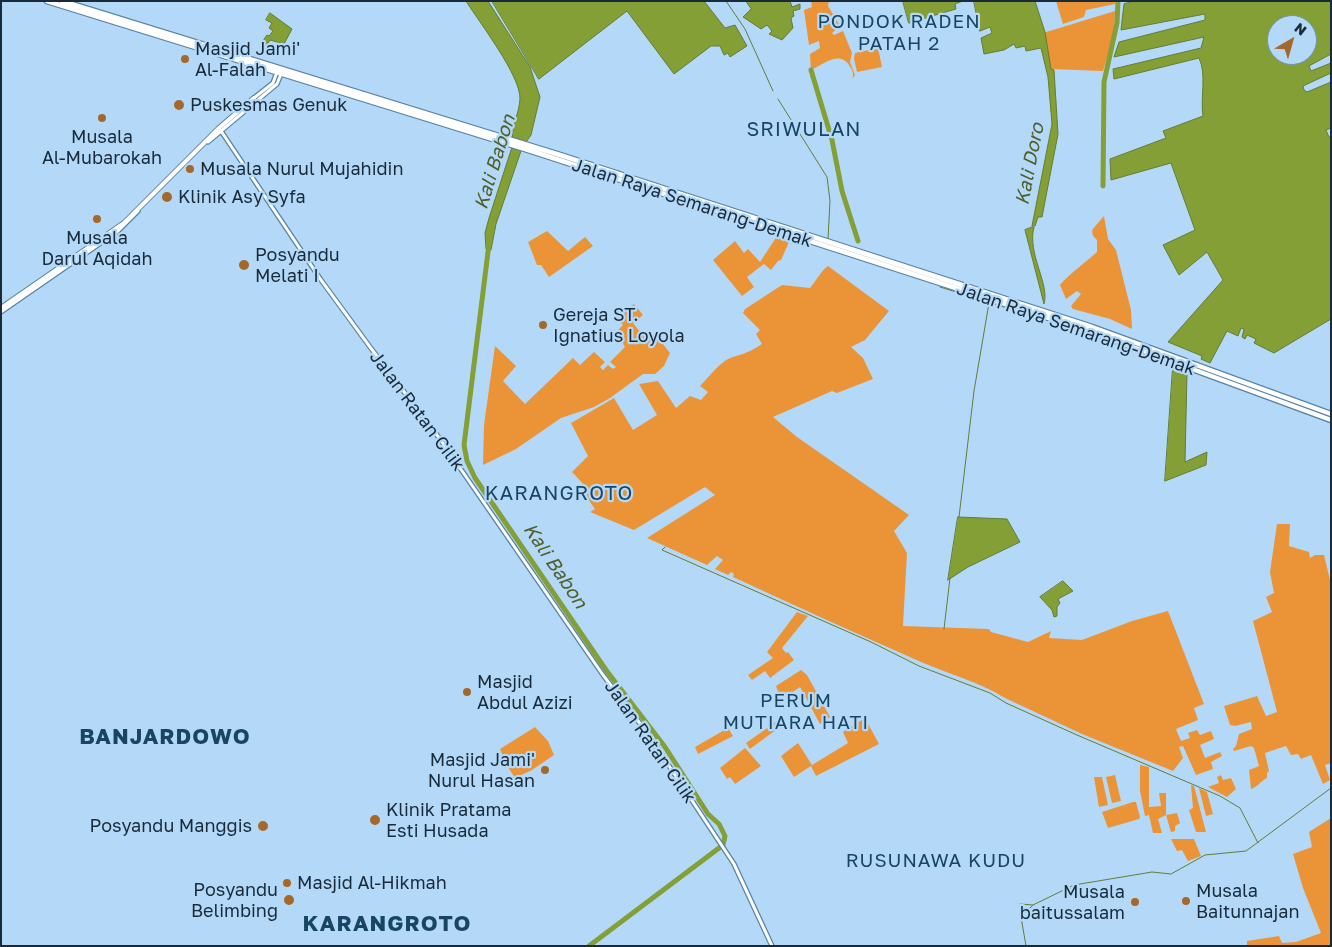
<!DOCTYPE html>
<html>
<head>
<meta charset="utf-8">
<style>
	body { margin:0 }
	#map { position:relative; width:1332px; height:947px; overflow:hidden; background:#b4d9f8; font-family:"Golos Text",sans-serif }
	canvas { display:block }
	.frame { position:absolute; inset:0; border:2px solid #192b3a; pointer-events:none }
	.north { position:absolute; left:1267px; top:15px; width:50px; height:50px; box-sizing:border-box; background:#b4d9f8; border:1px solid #7693ac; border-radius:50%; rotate:38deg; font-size:14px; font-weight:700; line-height:20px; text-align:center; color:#192b3a }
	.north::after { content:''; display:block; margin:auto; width:18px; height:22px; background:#a4682a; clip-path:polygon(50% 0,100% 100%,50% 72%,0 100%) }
</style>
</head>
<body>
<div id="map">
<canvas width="1332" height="947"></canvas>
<div class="frame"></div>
<div class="north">N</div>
</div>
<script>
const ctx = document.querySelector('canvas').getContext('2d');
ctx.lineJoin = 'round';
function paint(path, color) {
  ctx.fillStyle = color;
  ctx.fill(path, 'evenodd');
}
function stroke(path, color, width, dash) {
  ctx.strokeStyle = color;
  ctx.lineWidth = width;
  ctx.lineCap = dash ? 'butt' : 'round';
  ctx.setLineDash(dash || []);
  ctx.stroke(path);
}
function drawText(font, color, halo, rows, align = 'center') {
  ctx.font = font + ' "Golos Text",sans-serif';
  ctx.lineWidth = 4.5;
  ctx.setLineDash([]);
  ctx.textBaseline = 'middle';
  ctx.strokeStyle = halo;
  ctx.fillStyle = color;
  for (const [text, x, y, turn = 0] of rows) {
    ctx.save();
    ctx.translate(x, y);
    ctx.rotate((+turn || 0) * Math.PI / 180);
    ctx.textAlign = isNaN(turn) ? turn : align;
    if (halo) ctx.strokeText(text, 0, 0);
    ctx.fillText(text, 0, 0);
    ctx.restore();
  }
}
const green = new Path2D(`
	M811,1H829L828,6L840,26L832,33L834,35L843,31L852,53L850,62L855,75L852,79C854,75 853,72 851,68C841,49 825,63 811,70L810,54L820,48L819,41L809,45L804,10L812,7Z
	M1056,1H1115V4L1086,10L1084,17L1063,24Z
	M1115,11L1114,34L1103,71L1051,69L1043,33Z
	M878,48L882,67L857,72L854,59L855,53Z
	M1104,216L1108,239L1116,250L1131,310L1132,329L1110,319L1073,309L1071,306L1081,294L1077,291L1066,299L1060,285C1070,273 1085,263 1097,252V240L1093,236L1092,230Z
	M547,231L568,251L585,237L593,246L549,277L541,265H537L528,242Z
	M777,236L789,242L781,260L778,261L771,270L764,264L747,277L754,287L742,296L713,260L735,241L744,253L748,249L760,262Z
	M828,266L889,311L865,340L851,347L863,358L873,379L837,393L832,391L773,417L797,437L909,515L894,531L907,553L903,626L989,629L991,632L1028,642L1051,631L1049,638L1082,640L1132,621L1168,611L1204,704L1194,708L1198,720L1176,729L1181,741L1190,738L1188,733L1197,730L1200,735L1211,731L1214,739L1200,745L1205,758L1220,752L1222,756L1211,762L1213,769L1196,775L1183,746L1179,747L1183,758L1173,771L1082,734L1005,698C979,682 949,674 921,662C858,634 795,606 733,577L734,574L731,572L728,575L715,569L723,560L717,556L707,565L647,538L715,495L705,487L634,530L590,512L595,509L583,492L587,488L572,472L588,456L571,423L614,398L633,430L657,415L639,384L658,381L676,408L690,396L701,400L708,392L700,386C708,378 720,362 730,358C743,354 750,352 762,344L756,334L760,330L743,313L745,309L782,285L810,288C817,280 820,272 828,266Z
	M634,304L643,315L633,323L645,338L655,334L670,353L664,366L655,374H643L610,398L594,407L561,418L516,449L483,465L484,425L495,346L516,366L503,381L525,404L573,358L580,365L594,352L605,362L600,367L603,370L608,365L613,369L616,367L610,362L625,347L616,332L623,325L616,316Z
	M1277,524H1290L1289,546L1309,552L1310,558L1315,555H1324L1331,584V763L1325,765L1330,780L1323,784L1311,755L1301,759L1298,754L1291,755L1286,746L1265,753L1269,771L1267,773V778C1260,781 1258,787 1251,789L1249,770L1259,766L1254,748L1251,746L1234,751L1233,749L1236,746L1239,734L1252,729L1251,722L1235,726L1230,725L1224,706L1257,696L1266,716L1277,712L1253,621L1272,612L1266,597L1274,593L1270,572Z
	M797,612L808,616L782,648L786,653L788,652L794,660L770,678L765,671L752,680L748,675L773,658L767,652Z
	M801,670L807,675L830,717L820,724L800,687L781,700L776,686Z
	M865,718L879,744L816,776L811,766L794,777L781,756L798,743L812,765L848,743L843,732Z
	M780,719L784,724L750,749L746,743Z
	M535,727L548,741L554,755L532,770L515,778L506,764L500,749Z
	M728,728L733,736L698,754L695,747Z
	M745,748L761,766L735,784L730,777L727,779L720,768Z
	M1140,765L1149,767V807L1161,806L1159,793H1166V815L1177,813L1180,823L1175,826V831L1171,832L1166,815L1158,819L1162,833H1153L1149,815L1145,816L1140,791Z
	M1115,775L1121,801L1112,803L1106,777Z
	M1221,775L1223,780L1231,778L1236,789L1227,797L1208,787L1219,783L1217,777Z
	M1094,777H1102L1108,805L1099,807Z
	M1191,785L1194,786L1206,832H1196L1189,810L1193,808Z
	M1199,788L1207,792L1213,814L1206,816Z
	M1133,802H1136L1140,817L1139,819L1108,828L1102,812Z
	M1331,818V946H1247V941L1279,936L1282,943L1296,942L1321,933L1303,888L1293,854L1312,847L1309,832Z
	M1171,839H1194L1201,856L1188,861L1182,850L1177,851Z`);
const water = new Path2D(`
	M466,1H488L530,67L540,97L531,135L522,148L496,224L491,250L486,249L485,233L489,218L513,144C510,128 519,115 520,99C521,76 479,22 466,1Z
	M492,1H704L725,28L735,25L747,46L730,57L728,53L724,55L720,46H711L674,74L627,11L539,79Z
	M746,1H790L792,7L800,4V9L793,11L794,16L791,18L793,28L782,40L769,34L772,31L767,25L761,29L743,17L751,9Z
	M903,1H963L955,4L956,9L909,23Z
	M974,1H1035L1045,32L1051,69L1054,70L1058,134L1042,217H1038L1035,226H1032L1052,124L1048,77L1041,48L1026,51L1025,46L1016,48L1014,44L1004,50L984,54L981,38L992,33L990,27L980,31Z
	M1135,1H1331V54L1309,66L1311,71L1331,63V73L1303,86L1304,90L1307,92L1331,82V128L1326,130L1329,137H1331V319L1274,353L1254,343L1256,339L1247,335L1245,339L1242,337L1244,329L1241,328L1238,336L1227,331L1210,363L1201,359L1202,356L1168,342L1223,280L1207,252L1179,275L1163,245L1195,230L1171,163L1111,180L1110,159L1166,138L1163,131L1203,116C1200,98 1207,75 1199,58L1114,79L1113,69L1201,48L1204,37L1114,57L1119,42L1205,20V14L1121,30L1124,4ZM1277,25H1307V55H1277Z
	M270,13L292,29L284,44L270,40L266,46L262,42L267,35L269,36L273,31L269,28L272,23L266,20Z
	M1032,227H1034C1027,254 1050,284 1044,304L1025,230Z
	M1173,367L1187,374L1185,462L1207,452L1206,465L1165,481Z
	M958,517L1007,519L1020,542L968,567L948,580Z
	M1063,581L1073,591L1058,599L1060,603L1057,607V616L1054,617L1052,610L1040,597Z`);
const stream = new Path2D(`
	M726,1L745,29L773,91
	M778,99L827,177L830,201L828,239
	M940,287L1097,336
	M1136,350L1331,423
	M959,517L974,391L989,303
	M665,547L662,550L871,642L919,666L990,693L1006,703L1077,735L1220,796L1240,808L1258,843
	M944,629L950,578
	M1020,904L1033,905L1074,885L1152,872L1171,874L1205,855L1246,851L1331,788
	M1026,946L1021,917L1033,905`);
const river = new Path2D(`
	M811,70L832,140L842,191L858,241
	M1103,186L1104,82L1117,23L1118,1
	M489,244L464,445L467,461L475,478L606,670L665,747L708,814L719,824L725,836L723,845L589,946`);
const secondary = new Path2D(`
	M254,98L273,83L277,72
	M219,128L321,280L370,347L440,439L603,675L648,734L734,864L772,946
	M208,142L277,84L281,74
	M1,312L118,231L138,211`);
const primary = new Path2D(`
	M1,308L124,223L219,128L254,98`);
const highway = new Path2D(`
	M47,1L525,149L1089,331L1331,420
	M62,1L560,155L1092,327L1331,414`);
const markers = [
	[185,59,5,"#a4682a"],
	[179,105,6,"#a4682a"],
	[102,118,5,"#a4682a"],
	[190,169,5,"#a4682a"],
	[167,197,6,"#a4682a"],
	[97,219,5,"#a4682a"],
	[244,265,6,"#a4682a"],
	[543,325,5,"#a4682a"],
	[467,692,5,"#a4682a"],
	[545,770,5,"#a4682a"],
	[375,820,6,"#a4682a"],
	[263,826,6,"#a4682a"],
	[287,883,5,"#a4682a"],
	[289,900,6,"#a4682a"],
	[1186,901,5,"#a4682a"],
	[1135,902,5,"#a4682a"]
];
const poiNames = [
	["Masjid Jami'",195,49],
	["Al-Falah",195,70],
	["Puskesmas Genuk",190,105],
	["Musala",102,137,"center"],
	["Al-Mubarokah",102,158,"center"],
	["Musala Nurul Mujahidin",200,169],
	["Klinik Asy Syfa",178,197],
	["Musala",97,238,"center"],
	["Darul Aqidah",97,259,"center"],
	["Posyandu",255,255],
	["Melati I",255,276],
	["Gereja ST.",553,315],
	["Ignatius Loyola",553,336],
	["Masjid",477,682],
	["Abdul Azizi",477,703],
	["Masjid Jami'",535,760,"right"],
	["Nurul Hasan",535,781,"right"],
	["Klinik Pratama",386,810],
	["Esti Husada",386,831],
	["Posyandu Manggis",252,826,"right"],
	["Masjid Al-Hikmah",297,883],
	["Posyandu",278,890,"right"],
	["Belimbing",278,911,"right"],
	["Musala",1196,891],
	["Baitunnajan",1196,912],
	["Musala",1125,892,"right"],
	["baitussalam",1125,913,"right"]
];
const streetNames = [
	["Jalan Raya Semarang-Demak",692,203,18],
	["Jalan Raya Semarang-Demak",1076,329,19],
	["Jalan Ratan Cilik",417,411,53],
	["Jalan Ratan Cilik",650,742,55]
];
const neighbourhoodNames = [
	["PONDOK RADEN",899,22],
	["PATAH 2",899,44],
	["PERUM",796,701],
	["MUTIARA HATI",796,723],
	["RUSUNAWA KUDU",936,861]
];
const waterNames = [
	["Kali Babon",495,162,-73],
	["Kali Doro",1030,164,-79],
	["Kali Babon",555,566,56]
];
const quarterNames = [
	["SRIWULAN",804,130],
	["KARANGROTO",559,494]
];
const districtNames = [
	["BANJARDOWO",165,737],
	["KARANGROTO",387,924]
];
paint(green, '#eb9437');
paint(water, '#839f35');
stroke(water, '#637c36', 1);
stroke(stream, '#637c36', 1);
stroke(river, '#839f35', 5);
stroke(secondary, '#5682a5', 5.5);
stroke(primary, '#5682a5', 6);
stroke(highway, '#5682a5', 7);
stroke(secondary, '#fff', 3);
stroke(primary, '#fff', 4);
stroke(highway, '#fff', 4.5);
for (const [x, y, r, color] of markers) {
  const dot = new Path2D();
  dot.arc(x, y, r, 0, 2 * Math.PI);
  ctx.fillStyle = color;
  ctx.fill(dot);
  stroke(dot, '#b4d9f8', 2);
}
drawText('18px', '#192b3a', '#b4d9f8', poiNames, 'left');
drawText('18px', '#192b3a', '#b4d9f8', streetNames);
ctx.letterSpacing = '1px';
drawText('19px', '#194565', '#b4d9f8', neighbourhoodNames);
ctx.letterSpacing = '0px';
drawText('italic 19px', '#505f2a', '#b4d9f8', waterNames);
ctx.letterSpacing = '1px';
drawText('20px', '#194565', '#b4d9f8', quarterNames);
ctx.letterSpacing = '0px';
ctx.letterSpacing = '1px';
drawText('bold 22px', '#194565', '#b4d9f8', districtNames);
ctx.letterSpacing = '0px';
</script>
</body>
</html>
